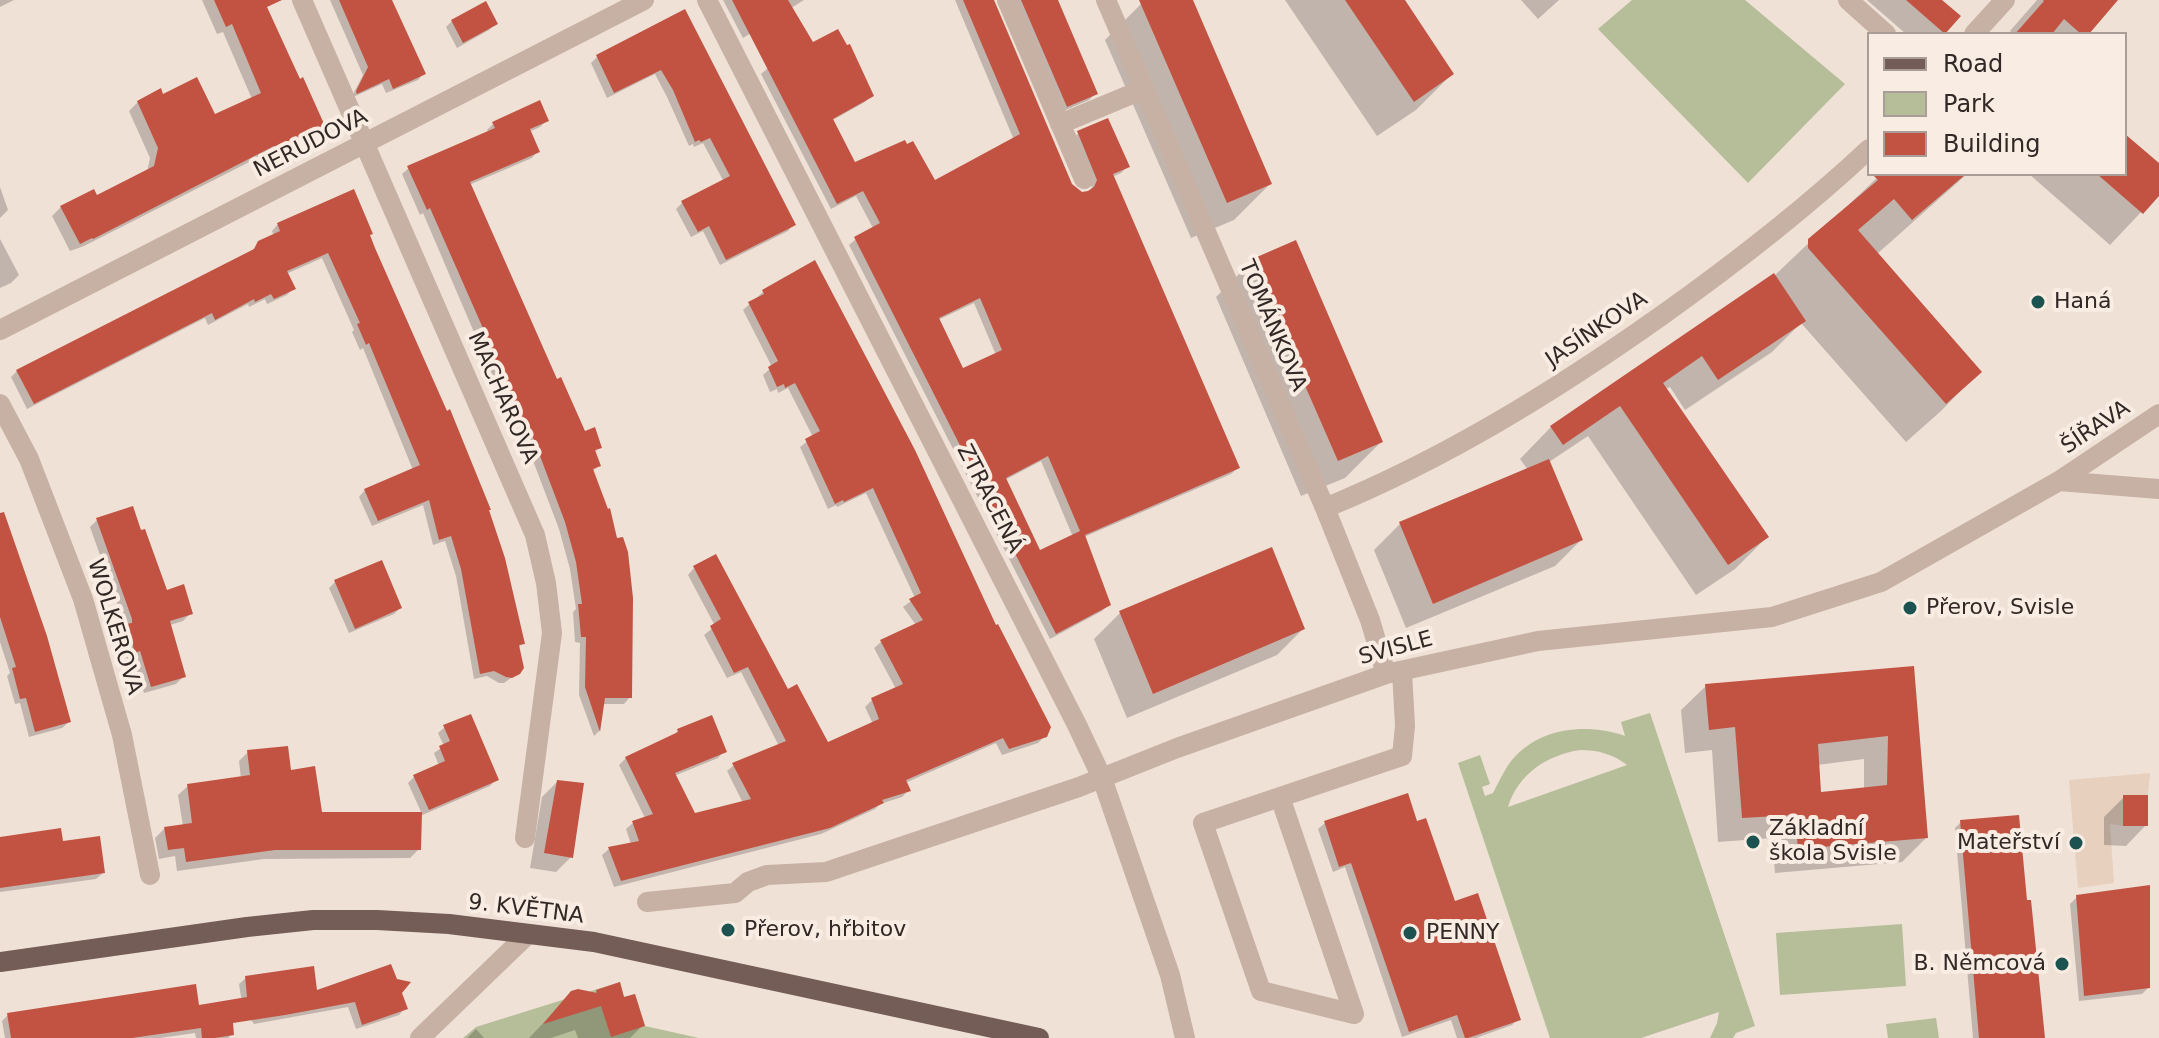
<!DOCTYPE html>
<html>
<head>
<meta charset="utf-8">
<style>
	body { margin:0 }
	#map { position:relative; width:2159px; height:1038px; overflow:hidden; background:#f0e1d7; font-family:"DejaVu Sans",sans-serif }
	canvas { display:block }
	.legend { position:absolute; left:1867px; top:32px; width:260px; height:144px; box-sizing:border-box; background:#f8ece3; border:2px solid #a99e97; margin:0; padding:10px 14px; list-style:none; font-size:24px; color:#322825 }
	.legend li { display:flex; align-items:center; gap:16px; height:40px }
	.legend b { width:40px; border:2px solid #a99e97 }
</style>
</head>
<body>
<div id="map">
<canvas width="2159" height="1038"></canvas>
<ul class="legend">
<li><b style="height:10px;background:#745d56"></b>Road</li>
<li><b style="height:22px;background:#b5be98"></b>Park</li>
<li><b style="height:22px;background:#c25342"></b>Building</li>
</ul>
</div>
<script>
const ctx = document.querySelector('canvas').getContext('2d');
ctx.lineJoin = 'round';
function paint(path, color) {
  ctx.fillStyle = color;
  ctx.fill(path, 'evenodd');
}
function stroke(path, color, width, dash) {
  ctx.strokeStyle = color;
  ctx.lineWidth = width;
  ctx.lineCap = dash ? 'butt' : 'round';
  ctx.setLineDash(dash || []);
  ctx.stroke(path);
}
function drawText(font, color, halo, rows, align = 'center') {
  ctx.font = font + ' "DejaVu Sans",sans-serif';
  ctx.lineWidth = 8;
  ctx.setLineDash([]);
  ctx.textBaseline = 'middle';
  ctx.strokeStyle = halo;
  ctx.fillStyle = color;
  for (const [text, x, y, turn = 0] of rows) {
    ctx.save();
    ctx.translate(x, y);
    ctx.rotate((+turn || 0) * Math.PI / 180);
    ctx.textAlign = isNaN(turn) ? turn : align;
    if (halo) ctx.strokeText(text, 0, 0);
    ctx.fillText(text, 0, 0);
    ctx.restore();
  }
}
const green = new Path2D(`
	M1632,0H1745L1845,84L1748,183L1598,29Z
	M1650,713L1755,1026L1736,1033L1733,1038H1710L1717,1023L1719,1012L1641,1038H1550L1458,763L1480,755L1490,784L1482,787L1485,796L1493,793C1499,782 1504,770 1512,760C1540,727 1587,723 1625,736L1621,722ZM1580,750C1598,750 1613,754 1627,765L1508,807C1518,774 1547,755 1580,750Z
	M1902,924L1906,986L1780,995L1776,933Z
	M620,982L624,997L635,994L645,1026L699,1038H463L476,1027Z
	M1936,1018L1939,1038H1888L1886,1024Z`);
const plaza = new Path2D(`
	M2150,773L2148,795H2123V826L2110,824L2114,883L2078,888L2069,780Z`);
const shadow = new Path2D(`
	M0,0H14L0,7Z
	M202,0H262L322,125L313,134L266,156L265,154L84,246L70,251L52,216L61,207L96,198L147,172L150,158L129,111L138,102L162,97L214,116L252,99L223,32L217,34Z
	M330,0H388L424,73L418,80L386,93L382,84L351,98L363,75Z
	M723,0H804L743,38Z
	M955,0H993L1070,185L1081,194L1089,193L1092,187L1072,139L1079,133L1127,167L1121,173L1112,177L1238,468L1231,474L1084,537L1109,604L1102,611L1050,639L849,245L856,239L873,228L856,196L831,209L761,74L768,68L871,96L865,102L831,121L854,165L934,182L1014,140ZM974,303L996,355L962,370L938,320ZM1041,461L1073,537L1039,552L1005,480Z
	M1012,0H1055L1095,94L1089,100L1061,112Z
	M1151,0H1190L1270,184L1234,220L1191,238L1105,40L1141,4Z
	M1285,0H1402L1452,74L1416,110L1377,136Z
	M1521,0H1559L1538,19Z
	M1867,0H1939L1958,16L1942,34H1906Z
	M2037,0H2116L2086,34H2013L2010,31Z
	M684,12L794,224L788,231L720,265L703,231L691,237L676,209L682,203L724,182L703,143L694,147L693,144L689,146L667,97L655,74L607,98L591,63L597,57Z
	M452,21L495,24L489,30L457,48L446,27Z
	M546,121L540,127L529,132L538,151L532,158L469,185L556,381L583,434L600,447L594,453L599,465L592,472L630,697L624,704H602L599,731L594,736L579,695L580,643L575,642L573,612L576,609L570,569L559,529L519,424L514,426L423,213L420,215L402,174L409,168L489,133L487,130L494,123Z
	M2125,136L2159,166V193L2110,245L2029,174H2125Z
	M1881,174H1967L1877,254L1979,372L1941,411L1906,442L1801,323L1772,352L1685,410L1670,387L1665,389L1767,537L1735,569L1696,595L1588,436L1549,462L1581,540L1555,566L1406,628L1374,550L1400,524L1528,470L1520,459L1551,427L1773,277Z
	M0,187L8,210L0,218Z
	M278,224L368,236L487,511L522,644L518,648L519,672L504,683H499L487,676L474,679L456,576L445,541L433,545L423,505L372,526L359,497L365,490L413,470L363,348L360,350L352,332L354,330L322,258L286,274L293,288L287,295L267,304L265,299L249,307L248,304L208,325L205,318L27,409L11,377L17,371L251,252L259,243L274,236L272,231Z
	M0,239L19,275L11,283L0,288Z
	M1252,261L1381,442L1345,478L1301,496L1216,297Z
	M763,292L1045,736L1038,743L1002,755L996,743L905,783L909,790L902,797L880,804L875,809L821,834L614,887L602,855L609,849L631,844L626,829L633,823L645,818L619,765L626,758L672,737L678,731L724,751L718,758L674,776L693,816L743,803L727,771L734,765L779,746L741,672L727,678L704,635L715,626L688,575L694,568L827,745L873,724L865,707L872,700L896,689L874,648L881,642L916,625L903,607L915,598L866,493L837,507L836,505L828,509L800,447L813,437L788,388L778,393L777,389L770,392L763,375L772,367L743,310Z
	M97,520L166,593L191,613L183,621L170,625L184,676L176,684L144,693L133,657L127,659L120,634L126,628L90,527Z
	M0,559L69,722L62,728L29,737L20,703L15,704L7,676L10,673L0,642Z
	M335,582L400,608L394,614L349,633L329,588Z
	M1120,613L1303,629L1277,655L1127,718L1094,639Z
	M1912,668L1926,838L1902,862L1775,873L1772,838L1718,842L1712,750L1685,753L1681,710L1706,686ZM1864,759V790L1819,795L1817,765Z
	M445,727L496,779L490,786L420,816L419,849L410,858L264,859L177,871L175,856L159,859L155,838L164,829L183,826L178,795L188,786L241,779L239,761L248,752L289,773L321,814H422L408,783L414,777L439,766L434,753L444,746L438,733Z
	M557,782L571,857L556,872L530,868L542,797Z
	M1407,796L1416,823L1454,904L1518,1019L1512,1025L1476,1038H1457L1451,1020L1402,1037L1345,867L1333,872L1318,829L1325,823Z
	M2124,797L2146,825L2126,846L2104,845V817Z
	M1961,822L2025,902L2043,1038H1973L1955,828Z
	M0,842L62,843L103,873L96,879L0,892Z
	M2077,897L2148,988L2142,994L2079,1001L2070,904Z
	M246,978L316,992L400,993L405,1008L399,1015L356,1029L348,1007L254,1024L243,1009L239,984Z
	M597,991L623,999L643,1025L630,1038H578L575,1030L551,1038H529L572,993L595,994Z
	M197,1008L232,1034L228,1038H196L195,1033L160,1038H5L2,1021L8,1015Z
	M476,1029L484,1038H467Z`);
const building = new Path2D(`
	M214,0H282L267,7L300,79L303,77L325,126L275,149L274,146L93,239L92,238L80,244L60,206L94,189L97,195L154,166L158,148L137,101L161,88L163,94L197,77L215,114L261,93L232,24L226,27Z
	M339,0H392L426,74L393,89L389,79L357,94L356,91L368,67Z
	M732,0H788L813,42L838,29L847,45L850,44L874,96L833,119L855,162L905,140L907,144L913,141L935,180L1020,134L963,0H994L1072,184L1082,192L1088,191L1094,187L1097,180L1077,131L1108,118L1130,167L1113,174L1240,468L1085,535L1111,605L1056,634L854,237L880,223L863,191L837,204ZM980,298L1002,350L963,368L939,318ZM1048,456L1080,531L1040,550L1006,478Z
	M1021,0H1058L1098,94L1067,107Z
	M1139,0H1193L1272,184L1227,203Z
	M1345,0H1405L1454,74L1414,102Z
	M1906,0H1942L1961,16L1945,34Z
	M2043,0H2118L2089,34H2081L2064,19L2052,34H2015L2044,1Z
	M486,1L498,24L463,43L451,20Z
	M685,9L796,225L726,260L709,226L698,232L681,201L730,176L710,138L701,142L699,140L695,142L673,90L661,70L614,93L596,55Z
	M540,100L549,121L530,129L540,152L470,182L557,379L561,377L585,431L595,427L602,448L595,450L601,466L593,469L608,509L610,508L617,538L623,537L628,552L633,598L632,698H605L600,732L585,687L586,637H581L578,604H582L576,562L565,522L526,419L520,421L482,326L430,208L427,210L407,166L495,128L492,122Z
	M2125,134L2159,163V196L2143,214L2097,174H2125Z
	M1872,174H1966L1912,220L1894,199L1858,230L1982,372L1946,404L1808,248V239L1878,180Z
	M354,189L373,234L370,235L375,248L447,411L450,409L491,510H489L505,558L525,644L519,645L524,668L520,674L512,678L506,677L494,671L480,674L461,569L451,536L439,540L429,500L378,521L370,503L364,489L420,465L369,343L366,345L357,324L360,323L328,253L287,271L296,289L274,299L271,294L255,302L254,299L215,320L212,313L34,404L16,370L254,249L258,241L280,231L277,223Z
	M1296,240L1383,442L1338,461L1250,260Z
	M815,260L915,450L996,625L998,624L1051,727L1047,737L1009,749L1003,738L906,780L911,791L882,800L884,803L830,828L621,881L608,847L639,841L632,821L653,814L625,757L678,732L677,729L712,715L727,752L675,773L695,813L751,799L732,763L786,741L748,667L734,673L710,626L721,619L693,566L716,554L788,689L797,684L828,742L879,719L871,698L903,684L880,640L923,620L909,599L921,593L873,488L844,502L843,500L835,504L805,439L820,431L795,383L785,388L784,384L777,387L768,367L778,361L748,302L764,294L762,290Z
	M1774,273L1806,321L1718,380L1702,356L1663,383L1769,537L1728,565L1620,406L1563,445L1550,426Z
	M1549,459L1583,540L1433,604L1399,522Z
	M133,506L141,530L145,529L167,590L184,584L193,614L170,621L186,677L151,687L140,651L135,653L126,624L132,623V619L96,518Z
	M4,512L47,636L71,722L35,732L26,698L20,699L12,668L16,667L0,617V513Z
	M1272,547L1305,629L1153,694L1119,611Z
	M382,560L402,608L355,629L334,580Z
	M1914,666L1928,838L1798,849L1795,815L1742,818L1735,727L1709,730L1705,684ZM1888,736L1887,785L1821,792L1818,744Z
	M471,714L499,780L429,810L413,775L445,761L439,746L450,741L443,725Z
	M288,746L291,770L315,766L322,812H422L421,850H275L186,862L184,848L168,850L164,827L192,823L187,784L250,775L247,750Z
	M557,780L584,783L573,858L544,853Z
	M1408,793L1417,821L1426,818L1455,901L1478,893L1521,1020L1468,1038H1465L1457,1015L1409,1032L1351,863L1339,867L1324,821Z
	M2123,795H2148V826H2123Z
	M2019,815L2027,900H2031L2045,1038H1979L1960,820Z
	M61,828L63,841L100,836L105,873L0,888V837Z
	M2150,885V988L2084,996L2076,895Z
	M391,964L397,979L411,982L402,993L408,1009L362,1025L355,1002L285,1015L233,1023L234,1035L215,1038H202L201,1028L132,1038H11L7,1013L196,984L199,1005L247,997L245,976L314,966L317,990Z
	M620,982L624,997L635,994L645,1026L611,1037L601,1006L543,1024L571,991L578,989L597,993L596,990Z`);
const minor = new Path2D(`
	M302,0L535,535L546,583L552,633L525,838
	M707,0L1077,725L1102,778L1170,975L1185,1038
	M1007,0L1084,179
	M1106,0L1325,508L1370,620L1386,674
	M1848,0L1886,34
	M1974,34L2005,0
	M1060,124L1144,89
	M0,330L644,0
	M0,404L29,459L83,599L122,735L150,875
	M2059,481L2159,489
	M1325,508C1445,459 1555,391 1661,316C1734,264 1804,210 1869,149
	M1280,797L1354,1014L1261,991L1203,823L1402,756L1405,726L1402,671
	M647,902L735,893L748,882L767,875L826,872L1079,787L1177,748L1386,674L1538,641L1772,617L1881,582L2059,481L2159,414
	M420,1038L528,934`);
const major = new Path2D(`
	M0,962L247,927L313,920H377L449,924L594,942L1039,1038`);
const markers = [
	[2038,302,8,"#1c5250"],
	[1910,608,8,"#1c5250"],
	[1753,842,8,"#1c5250"],
	[2076,843,8,"#1c5250"],
	[728,930,8,"#1c5250"],
	[1410,933,8,"#1c5250"],
	[2062,964,8,"#1c5250"]
];
const streetNames = [
	["NERUDOVA",311,144,-27],
	["TOMÁNKOVA",1272,326,67],
	["JASÍNKOVA",1597,330,-34],
	["MACHAROVA",502,398,66],
	["ŠÍŘAVA",2096,428,-34],
	["ZTRACENÁ",989,499,63],
	["WOLKEROVA",114,627,73],
	["SVISLE",1396,649,-15],
	["9. KVĚTNA",526,910,7]
];
const poiNames = [
	["Haná",2054,302],
	["Přerov, Svisle",1926,608],
	["Základní",1769,829],
	["škola Svisle",1769,854],
	["Mateřství",2060,843,"right"],
	["Přerov, hřbitov",744,930],
	["PENNY",1426,933],
	["B. Němcová",2046,964,"right"]
];
paint(green, '#b5be98');
paint(plaza, '#e7d0be');
paint(shadow, '#0003');
paint(building, '#c25342');
stroke(minor, '#c7b0a4', 20);
stroke(major, '#745d56', 20);
for (const [x, y, r, color] of markers) {
  const dot = new Path2D();
  dot.arc(x, y, r, 0, 2 * Math.PI);
  ctx.fillStyle = color;
  ctx.fill(dot);
  stroke(dot, '#f8ece3', 3);
}
drawText('22px', '#322825', '#f8ece3', streetNames);
drawText('22px', '#322825', '#f8ece3', poiNames, 'left');
</script>
</body>
</html>
